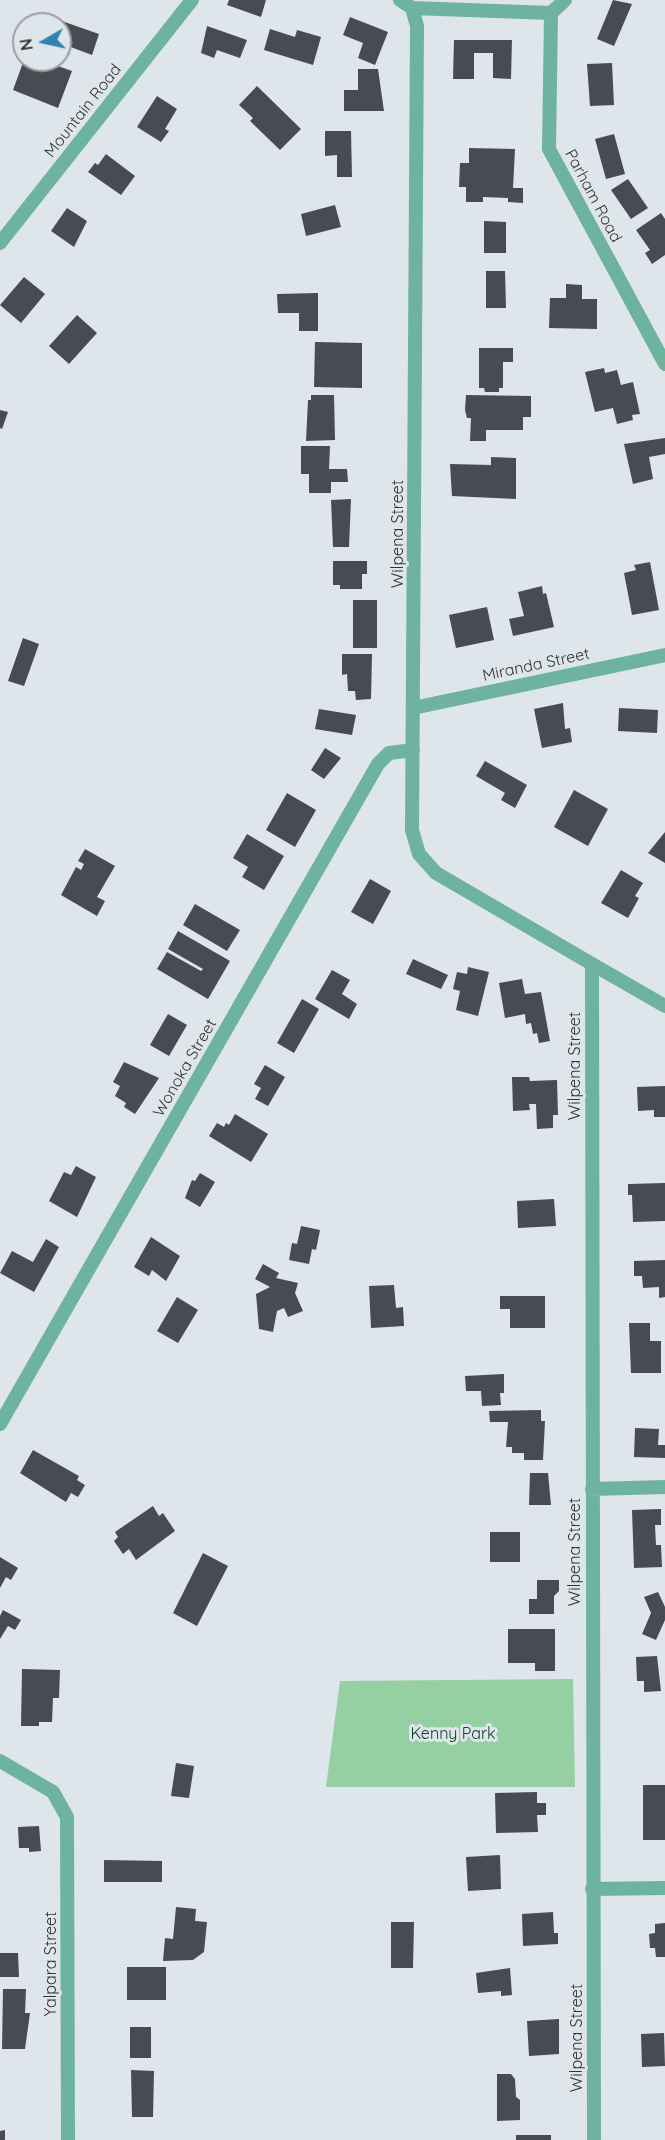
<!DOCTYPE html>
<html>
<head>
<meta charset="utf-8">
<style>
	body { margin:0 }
	#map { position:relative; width:665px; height:2140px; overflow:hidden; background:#dee5eb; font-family:Quicksand,sans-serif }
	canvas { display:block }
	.north { position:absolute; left:12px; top:12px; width:60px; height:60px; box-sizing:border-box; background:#dee5eb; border:2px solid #999ea3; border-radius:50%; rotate:261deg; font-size:16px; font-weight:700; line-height:24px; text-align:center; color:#313436 }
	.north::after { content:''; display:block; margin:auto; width:21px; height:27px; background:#3380b2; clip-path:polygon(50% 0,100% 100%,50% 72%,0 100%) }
</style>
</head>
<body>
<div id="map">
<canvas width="665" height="2140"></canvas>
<div class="north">N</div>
</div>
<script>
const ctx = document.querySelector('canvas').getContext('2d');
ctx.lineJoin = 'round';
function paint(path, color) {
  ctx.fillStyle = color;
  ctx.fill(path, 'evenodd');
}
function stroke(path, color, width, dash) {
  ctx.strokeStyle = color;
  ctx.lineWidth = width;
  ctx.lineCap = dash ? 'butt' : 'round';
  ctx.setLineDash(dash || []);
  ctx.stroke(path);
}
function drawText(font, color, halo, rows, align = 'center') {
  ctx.font = font + ' Quicksand,sans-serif';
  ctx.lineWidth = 6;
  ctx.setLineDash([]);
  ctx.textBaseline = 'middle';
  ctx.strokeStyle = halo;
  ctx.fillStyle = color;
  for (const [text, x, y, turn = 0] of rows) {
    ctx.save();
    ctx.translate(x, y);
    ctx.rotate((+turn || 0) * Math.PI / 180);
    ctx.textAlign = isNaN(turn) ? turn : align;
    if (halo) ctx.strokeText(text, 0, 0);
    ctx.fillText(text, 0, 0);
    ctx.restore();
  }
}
const green = new Path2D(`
	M573,1679L575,1787H326L340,1681Z`);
const building = new Path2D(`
	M229,0H266L261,17L227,5Z
	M613,0L632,4L614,46L597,39Z
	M350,17L388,32L375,65L358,58L363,43L343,35Z
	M56,19L99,34L92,55L60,43V24H55Z
	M207,26L247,40L240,58L217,50L214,58L201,53Z
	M270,29L295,37L297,30L321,37L313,65L264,50Z
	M454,40H512L511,79L493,78V53H474V79H453Z
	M24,60H41L72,71L58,108L13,90Z
	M612,63L614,105L590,106L587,64Z
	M358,69H378L384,111H344V90H358Z
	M257,86L301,129L280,150L250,121L253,118L239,105Z
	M157,96L177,109L165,129L169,131L161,142L137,127Z
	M325,131H351L352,177H337V155L325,156Z
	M614,134L625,174L606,179L595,139Z
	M469,148L515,149L513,188H523V203L508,202V198L483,197V202H466V187H459L460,163H469Z
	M106,154L135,176L121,195L88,172L95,163L98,165Z
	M628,179L648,208L631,219L611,190Z
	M335,205L341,227L306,236L301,214Z
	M67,208L87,221L74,247L51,231Z
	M661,213L665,219V255L652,264L645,253L650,250L636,230Z
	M484,221L506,222V253H484Z
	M486,271H505L506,308H486Z
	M24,277L45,294L21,323L0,305Z
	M566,284L582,285V299H597V329L549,328L550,298H566Z
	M318,293V331H299V313H278L277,294Z
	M77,315L97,333L69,364L49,346Z
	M315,342L362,343V388L314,387Z
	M479,348H513V362H503V388H499V392H485L484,388H479Z
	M604,368L605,373L617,370L621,385L633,382L640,414L632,415L633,420L617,424L613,408L595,412L585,372Z
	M311,395H334L335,440L306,441L308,400H311Z
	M466,395L531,396V417H523V430H486V441H470L471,418H467L465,410Z
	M0,410L8,412L2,429L0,428Z
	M665,438V454L649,457L653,479L633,484L624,444Z
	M301,446H330L329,469H347L348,482H331V493H309V474H301Z
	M491,457L516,458V499L452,496L450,464L491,465Z
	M351,499L349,547H333L331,500Z
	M333,561H367V574H362V589H340V585H333Z
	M650,562L659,610L632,615L624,573L636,570L634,565Z
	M542,586L543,594L546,593L554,627L513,636L509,619L524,616L518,592Z
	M353,600H377V648H353Z
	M487,607L494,640L456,648L449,615Z
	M23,638L39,644L24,686L8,681Z
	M342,654H372L371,699L356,700L355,691H348L347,674L342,675Z
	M563,703L565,729L570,728L572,742L542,748L534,709Z
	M619,708L658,710L657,733L618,731Z
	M319,709L356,715L352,735L315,729Z
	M325,748L341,758L324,779L311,770Z
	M485,761L527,785L515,808L501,800L505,793L476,776Z
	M574,790L608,809L588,846L554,827Z
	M287,793L316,810L295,847L266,830Z
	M665,832V863L648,853Z
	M247,834L284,856L264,890L242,877L248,867L233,858Z
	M85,849L115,866L97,897L105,901L97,916L61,895L76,867L81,870L84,864L78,861Z
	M621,870L643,883L635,896L639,898L628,918L601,903Z
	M370,879L391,891L373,924L351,912Z
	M195,904L240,930L227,951L183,925Z
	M178,931L230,961L208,999L157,969L167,952L201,971L203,969L168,949Z
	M413,959L448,975L441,989L406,974Z
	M468,967L489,972L478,1016L456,1010L460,991L453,989L457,972L467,974Z
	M332,970L350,980L342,994L357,1004L349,1019L315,999Z
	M522,979L525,994L541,992L550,1041L539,1043L537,1033L533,1034L531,1023L526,1024L525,1014L505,1018L499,983Z
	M302,999L319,1009L294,1053L277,1043Z
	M168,1014L187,1025L169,1056L150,1045Z
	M124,1062L159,1078L135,1114L124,1107L126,1103L115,1096L120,1086L113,1082Z
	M265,1065L285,1077L268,1106L255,1099L261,1088L254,1084Z
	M512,1077H529L530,1081L557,1080L558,1115H553V1128L537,1129L536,1104H529L530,1110L513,1111Z
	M665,1086V1117H654V1110L638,1111L637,1087Z
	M235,1114L268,1134L251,1162L209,1136L217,1123L224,1127L226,1123L229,1125Z
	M76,1166L96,1177L77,1217L49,1201L64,1172L71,1175Z
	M200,1173L215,1182L200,1207L185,1198L192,1180L195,1181Z
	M665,1183V1221L633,1222L632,1195H628V1184Z
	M554,1199L556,1226L518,1228L517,1201Z
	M301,1226L320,1230L316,1250L312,1249L309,1264L289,1260L292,1243L297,1244Z
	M151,1237L180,1256L166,1281L152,1270L149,1276L134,1267Z
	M46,1239L59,1247L34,1292L0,1273L12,1251L33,1262Z
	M665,1260V1297L659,1298V1287L643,1288L642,1276H634V1261Z
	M263,1264L279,1273L276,1278L298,1283L295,1293L303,1311L288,1317L284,1308L277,1311L273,1332L259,1329L256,1294L270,1287L255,1279Z
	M394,1285L396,1308L403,1307L404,1326L371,1328L369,1286Z
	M500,1296H545V1328H510V1309H500Z
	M177,1297L198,1310L178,1343L157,1331Z
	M629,1323H650V1341H661V1373H631Z
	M504,1374V1393H500L501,1405L482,1406L481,1391H466L465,1376Z
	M541,1410V1421H545L543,1460H524V1453H512V1447H506L508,1422H490L489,1411Z
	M635,1428L659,1429L658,1445H665V1458L634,1457Z
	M33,1450L79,1476L77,1480L85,1485L78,1497L71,1493L66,1502L20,1473Z
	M530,1473H548L551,1505H529Z
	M153,1506L159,1516L163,1513L175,1531L136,1560L129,1549L123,1554L114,1541L118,1537L115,1532Z
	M661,1509V1525H655L656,1545H661L662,1567L634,1568L632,1510Z
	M490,1532H520V1562H490Z
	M203,1553L228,1566L197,1626L173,1613Z
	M0,1557L18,1568L11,1580L6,1577L0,1588Z
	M537,1580H559V1591L554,1596V1614H529V1599H537Z
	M658,1592L665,1607V1620L656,1640L642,1634L651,1613L644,1597Z
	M3,1610L21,1620L15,1630L8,1626L0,1639V1616Z
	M508,1629H555V1671H535V1663H508Z
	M657,1656L661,1691L644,1692V1681H637L636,1657Z
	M22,1669L60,1670L59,1698H53L52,1722H39V1726H21Z
	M176,1763L194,1766L189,1798L171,1796Z
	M643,1785H665V1840H643Z
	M537,1792V1803H546V1815H537L538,1832L496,1833L495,1793Z
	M39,1826L41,1851L29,1852V1848H19L18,1827Z
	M500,1855L501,1889L468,1891L466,1857Z
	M104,1860L162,1861V1882H104Z
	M176,1907L196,1909L195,1921L207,1922L204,1952L193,1960L163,1961L165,1938L173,1939Z
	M553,1912L554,1933H558V1944L523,1946L522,1914Z
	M391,1922H414L413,1968H391Z
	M665,1923V1957H656L655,1948H650L649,1934L655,1933V1924Z
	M0,1953H18L19,1977H0Z
	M127,1967H166V2000H127Z
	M510,1968L512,1995L501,1996V1991L478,1993L476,1973Z
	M3,1989H26L25,2013H30L25,2049H2Z
	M559,2019V2054L529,2056L527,2021Z
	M130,2027H151V2058H130Z
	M664,2033L665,2066L642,2067L641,2034Z
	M131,2070L154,2071L153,2117H132Z
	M497,2074H511L515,2079L516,2097L520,2100V2120L497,2121Z
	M5,2130V2140H0V2131Z
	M516,2135H551V2140H516Z`);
const street = new Path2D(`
	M400,0L412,8L417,26L412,830L419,854L436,873L592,964L594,2140
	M565,0L551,13L549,149L665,364
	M412,8L551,13
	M0,243L192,0
	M413,708L665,655
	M592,964L665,1006
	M0,1424L378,764L389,753L413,750
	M592,1489L665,1487
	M0,1761L53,1792L67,1817L68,2140
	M592,1889L665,1888`);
const streetNames = [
	["Mountain Road",83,111,-52],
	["Parham Road",593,196,62],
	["Wilpena Street",398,534,-90],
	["Miranda Street",536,665,-12],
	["Wilpena Street",575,1066,-90],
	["Wonoka Street",185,1068,-60],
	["Wilpena Street",575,1552,-90],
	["Yalpara Street",51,1964,-90],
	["Wilpena Street",577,2038,-90]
];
const parkNames = [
	["Kenny Park",453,1734]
];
paint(green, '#96cfa1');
paint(building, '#464c51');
stroke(street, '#6eb39e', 14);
drawText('16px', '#313436', '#dee5eb', streetNames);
drawText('16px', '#0d431f', '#dee5eb', parkNames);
</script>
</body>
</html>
